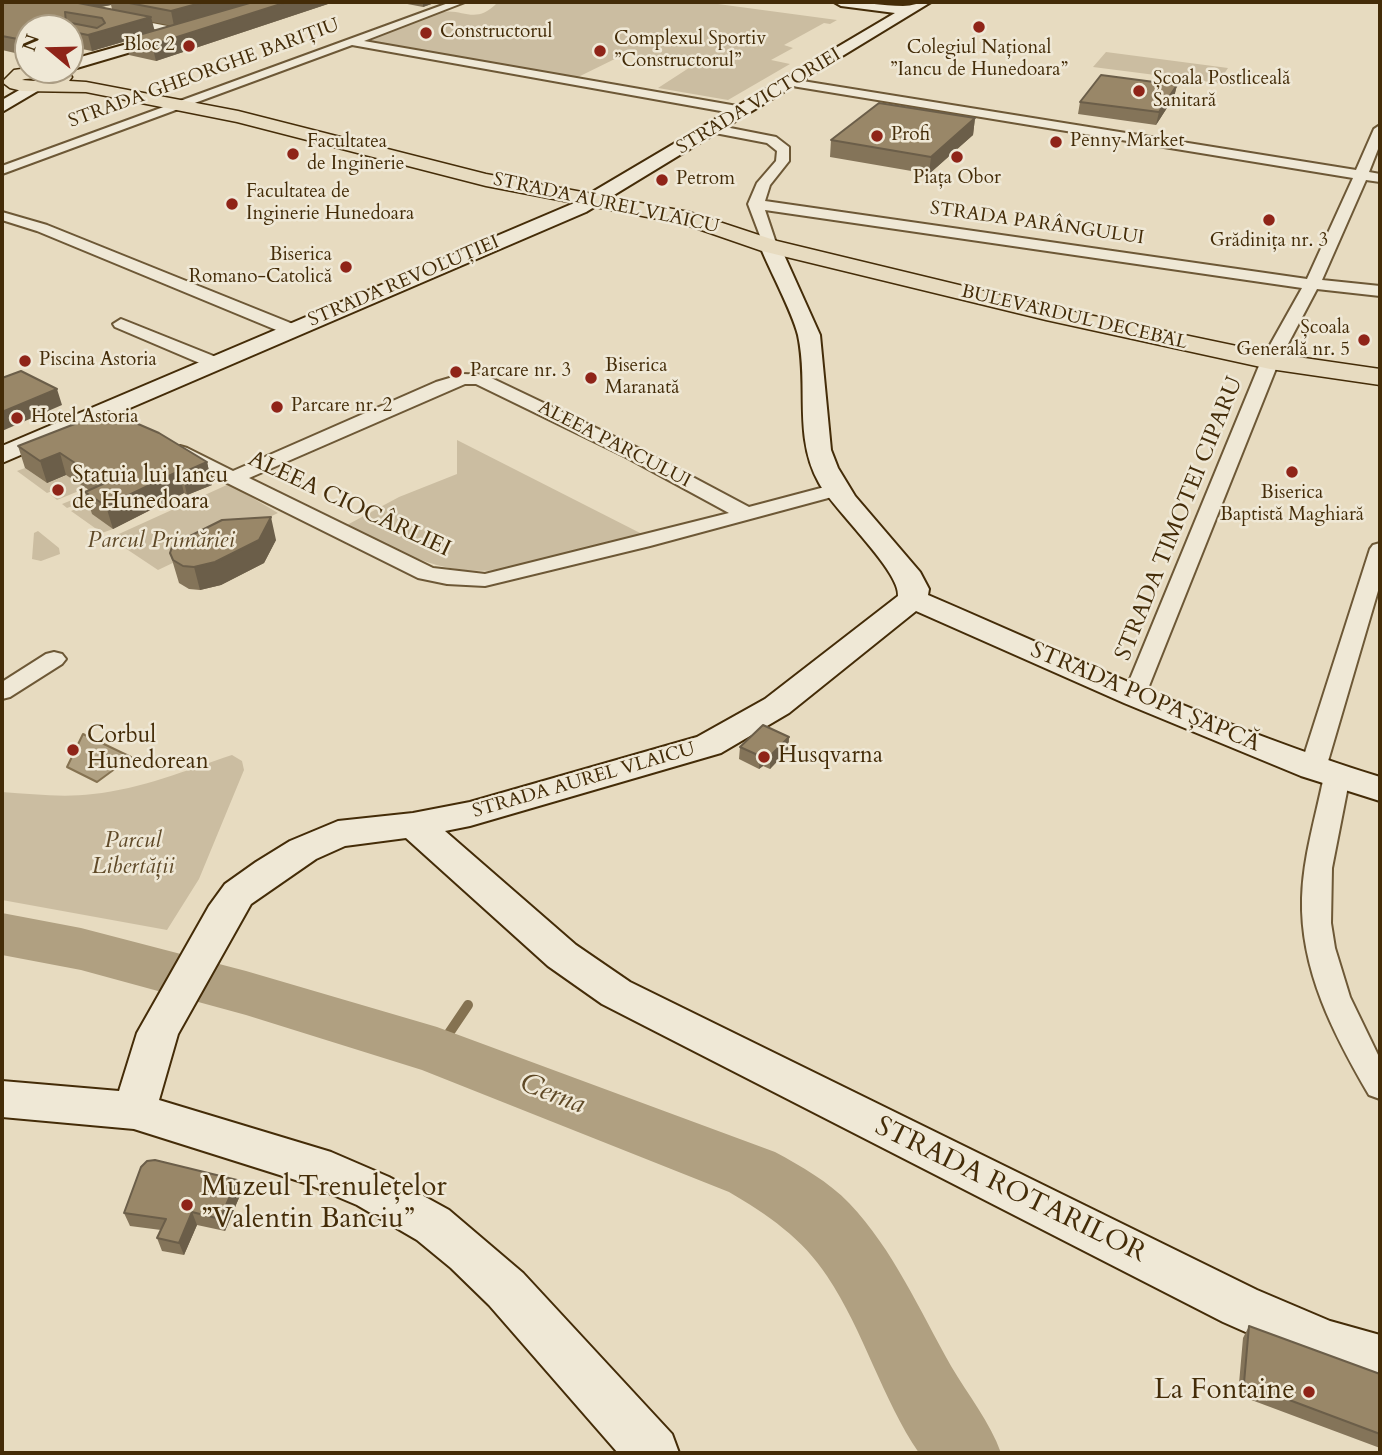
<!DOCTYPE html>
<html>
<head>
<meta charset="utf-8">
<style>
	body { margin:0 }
	#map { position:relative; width:1382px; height:1455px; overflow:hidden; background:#e7dbc0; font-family:Cardo,serif }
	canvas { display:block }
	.frame { position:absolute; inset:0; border:4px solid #442c08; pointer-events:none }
	.north { position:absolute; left:14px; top:14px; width:70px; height:70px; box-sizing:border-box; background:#efe8d6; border:2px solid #ab9d84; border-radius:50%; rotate:289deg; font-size:19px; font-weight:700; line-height:28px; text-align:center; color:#442c08 }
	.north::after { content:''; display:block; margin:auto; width:24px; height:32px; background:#8f2418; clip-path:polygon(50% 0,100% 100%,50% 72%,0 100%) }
</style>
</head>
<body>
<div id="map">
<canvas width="1382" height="1455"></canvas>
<div class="frame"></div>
<div class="north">N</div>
</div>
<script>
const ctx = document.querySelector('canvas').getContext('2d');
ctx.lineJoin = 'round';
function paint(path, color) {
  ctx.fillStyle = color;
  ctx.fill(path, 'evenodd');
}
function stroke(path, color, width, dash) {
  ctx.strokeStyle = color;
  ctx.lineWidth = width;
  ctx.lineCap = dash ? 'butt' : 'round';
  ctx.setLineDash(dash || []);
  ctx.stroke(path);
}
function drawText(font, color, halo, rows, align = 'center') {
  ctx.font = font + ' Cardo,serif';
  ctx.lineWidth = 5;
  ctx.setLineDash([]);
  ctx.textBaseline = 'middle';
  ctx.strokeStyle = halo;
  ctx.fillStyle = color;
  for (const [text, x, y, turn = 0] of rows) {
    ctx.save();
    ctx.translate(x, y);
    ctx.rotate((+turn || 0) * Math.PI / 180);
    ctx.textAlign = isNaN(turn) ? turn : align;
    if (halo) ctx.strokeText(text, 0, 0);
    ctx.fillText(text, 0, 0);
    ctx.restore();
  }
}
const green = new Path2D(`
	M498,2H703L837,20L830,24L824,23L784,45L793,48L771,60L790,64L728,100L658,88L695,64L664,62L625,54L574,79L363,42C388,32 415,18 442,12C464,8 475,26 498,2Z
	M1106,52L1228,68L1218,83L1093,67Z
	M457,440L646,536L497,570C436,576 400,550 347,525L399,497L457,474Z
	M25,468L47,483L67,475L86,488L57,500L51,495L62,490L60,488L47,493L17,471Z
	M229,484L278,513L158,570L110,538Z
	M92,492L113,529L102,533L71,511L86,505L83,502L67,508L62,504Z
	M38,531L59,548L60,554L41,561L32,559L34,533Z
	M232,755L242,761L244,770L199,879L167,930L2,900V792C32,794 63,798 93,794C141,789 187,770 232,755Z`);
const water = new Path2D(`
	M83,734L131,757L97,782L67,767Z`);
const stream = new Path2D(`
	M437,1051L468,1005`);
const river = new Path2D(`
	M2,913L81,928L246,971L437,1027L775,1152C801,1166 829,1182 849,1203C893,1249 920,1311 951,1366C968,1395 990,1422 1001,1453H919C882,1399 864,1331 827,1276C803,1239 767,1214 729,1192L422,1070L246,1015L81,970L2,955Z`);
const street = new Path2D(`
	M451,2H465L364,41L743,107L749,111L743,115L352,45L2,174V166Z
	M121,17L183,29L188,32L183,35L117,22V18Z
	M790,79L1356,170L1374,129L1380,125V144L1369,172L1380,174V182L1366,180L1322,280L1380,286V296L1317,289L1279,361L1143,701L1135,703L1127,701L1123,696L1261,361L1302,288L765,210L777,246L770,250L765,249L748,204L757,183L776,161L777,151L767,143L715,133L709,129L715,125L776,137L789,147V161L770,185L765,201L1307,279L1353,178L786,85V81Z
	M2,212L47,225L298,326L300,330L292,335L286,334L37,231L2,220Z
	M121,319L221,359L224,363L221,367H209L115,327L113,324Z
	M463,374L485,375L640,449L749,507L836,484L843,486L846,490L843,494L650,546L485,586L447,584L418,578L173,456L170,452L180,446L187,448L233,471L436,382ZM465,384H476L626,457L729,513L485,574L433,568L249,478Z
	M1380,543V584L1326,768L1322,774L1313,776L1304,774L1300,768L1370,549L1373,545Z
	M54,652L62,654L66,659L62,664L10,697L2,699V682L46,654Z
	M1337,767L1346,770L1350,776L1332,868L1331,923L1335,948L1350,997L1380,1059V1099L1369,1095C1334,1035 1300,970 1302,898C1303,857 1316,816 1324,776L1328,770Z`);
const secondary = new Path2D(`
	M834,2C857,1 880,6 903,6C912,6 920,2 931,2L586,212L2,463V446L572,204L895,13L841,6Z
	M170,32L177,36L175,39L70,70V60Z
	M35,81L43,86L41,89L2,112V100Z
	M770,240L777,242L780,246L820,335L831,450L838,468L855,496L920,572L929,589L928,595C1077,659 1225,729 1380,777V801L1301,776L1124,703L916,611L789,713L721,753L470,826L445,831L576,945L630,982L1257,1290L1330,1321L1380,1335V1383L1327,1368L1223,1322L602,1004L548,966L406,838L345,846L316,859L251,904L178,1034L159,1100L331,1152L389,1177L449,1210L523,1273L672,1434L679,1453H618L489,1305L451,1268L417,1240L357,1205L305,1183L134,1129L2,1117V1081L119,1091L137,1033L209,906L225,884L256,862L290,841L338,821L413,813L470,802L697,737L765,699L898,596C901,572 834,510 819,483C793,437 809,385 798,335C792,311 770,271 760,246L763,242Z`);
const primary = new Path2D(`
	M28,68L66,70L72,77L69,81L86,82L238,111L486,174L689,212L777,241L1046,306L1270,353L1380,369V385L1270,369L1046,320L762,251L684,224L486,186L237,122L86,92L22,91L10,88L2,82L14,70ZM52,77L35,81L22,80L25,79Z`);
const wall = new Path2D(`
	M2,2H334L156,61L129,55L126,41L92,51L77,48L28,28V56L2,50ZM111,5L112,9L101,7ZM152,22L163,24L171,26L154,31Z
	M397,2H437L423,7Z
	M1177,85L1174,97L1156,125L1078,114L1080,102Z
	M975,118L973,135L929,174L830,157L831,140Z
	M18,446L207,462L212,485L187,495L184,493L113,529L92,514L85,492L89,490L66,475L47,483L25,468Z
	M276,540L264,563L221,585L200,590L189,589L179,583L170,553Z
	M789,737L788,750L770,769L763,766L759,769L739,759L740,747Z
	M237,1180L241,1193L225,1231L197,1225L184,1255L162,1251L157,1238L161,1230L130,1226L124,1213Z
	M1249,1326L1380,1374V1448L1238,1395L1243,1338Z`);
const shadedWall = new Path2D(`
	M88,2H110L111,5L90,9Z
	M204,2H257L174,26L171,11Z
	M287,2H334L156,61L152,45Z
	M423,2H437L423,7Z
	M151,17L155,32L125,39L126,41L92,51L88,35Z
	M73,32L77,48L70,50V33Z
	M1177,85L1174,97L1156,125L1159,112Z
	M975,118L973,135L929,174L931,157Z
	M57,389L62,405L2,431V412Z
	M60,453L66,475L47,483L40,461Z
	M207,462L212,485L187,495L182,473Z
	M179,471L184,493L113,529L106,506Z
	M271,517L276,540L264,563L221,585L200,590L194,567Z
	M789,737L788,750L770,769V756Z
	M763,753V766L759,769L760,756Z
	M237,1180L241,1193L225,1231L220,1219Z
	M192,1212L197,1225L184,1255L179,1243Z`);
const building = new Path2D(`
	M2,2H73L151,17L88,35L73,32L70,33V28H28V41L2,36ZM65,12L102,18L105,23L97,28L66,22Z
	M124,2H204L171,11Z
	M253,2H287L152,45L125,39Z
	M1101,75L1177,85L1159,112L1080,102Z
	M879,103L975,118L931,157L831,140Z
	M21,371L57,389L2,412V378Z
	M108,411L159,433L207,462L182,473L179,471L106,506L85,492L105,483L60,453L40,461L18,446Z
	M271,517L259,540L215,562L194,567L183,566L173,560L170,553L172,547L180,541L222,520Z
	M763,725L789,737L770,756L763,753L760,756L740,747Z
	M155,1160L237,1180L220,1219L192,1212L179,1243L157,1238L166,1219L124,1213L141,1167L147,1161Z
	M1249,1326L1380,1374V1434L1244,1383Z`);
const markers = [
	[979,27,7,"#8f2418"],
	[426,33,7,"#8f2418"],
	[189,46,7,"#8f2418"],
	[600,51,7,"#8f2418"],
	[1139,91,7,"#8f2418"],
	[877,136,7,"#8f2418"],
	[1056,142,7,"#8f2418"],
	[293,154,7,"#8f2418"],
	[957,157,7,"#8f2418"],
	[662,180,7,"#8f2418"],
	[232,204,7,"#8f2418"],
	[1269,220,7,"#8f2418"],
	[346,267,7,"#8f2418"],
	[1364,340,7,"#8f2418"],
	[25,361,7,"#8f2418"],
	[456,372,7,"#8f2418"],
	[591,378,7,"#8f2418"],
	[277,407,7,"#8f2418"],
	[17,418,7,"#8f2418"],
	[1292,472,7,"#8f2418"],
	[58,490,7,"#8f2418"],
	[73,750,7,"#8f2418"],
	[764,757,7,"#8f2418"],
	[187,1205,7,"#8f2418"],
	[1309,1392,7,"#8f2418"]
];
const farPoinames = [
	["Constructorul",440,33],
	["Complexul Sportiv",614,40],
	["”Constructorul”",614,62],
	["Bloc 2",175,46,"right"],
	["Colegiul Național",979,49,"center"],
	["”Iancu de Hunedoara”",979,71,"center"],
	["Școala Postliceală",1153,80],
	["Sanitară",1153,102],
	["Profi",891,136],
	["Penny Market",1070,142],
	["Facultatea",307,143],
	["de Inginerie",307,165],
	["Piața Obor",957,179,"center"],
	["Petrom",676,180],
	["Facultatea de",246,193],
	["Inginerie Hunedoara",246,215],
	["Grădinița nr. 3",1269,242,"center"],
	["Biserica",332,256,"right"],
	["Romano-Catolică",332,278,"right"],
	["Școala",1350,329,"right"],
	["Generală nr. 5",1350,351,"right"],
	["Piscina Astoria",39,361],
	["Biserica",605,367],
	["Maranată",605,389],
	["Parcare nr. 3",470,372],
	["Parcare nr. 2",291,407],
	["Hotel Astoria",31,418],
	["Biserica",1292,494,"center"],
	["Baptistă Maghiară",1292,516,"center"]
];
const farStreetnames = [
	["STRADA GHEORGHE BARIȚIU",204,74,-20],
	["STRADA VICTORIEI",759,102,-31],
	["STRADA AUREL VLAICU",606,204,12],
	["STRADA PARÂNGULUI",1037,224,8],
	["STRADA REVOLUȚIEI",404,282,-23],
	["BULEVARDUL DECEBAL",1074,318,13],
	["ALEEA PARCULUI",614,445,27],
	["STRADA AUREL VLAICU",584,781,-16]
];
const poiNames = [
	["Statuia lui Iancu",72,477],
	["de Hunedoara",72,503],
	["Corbul",87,737],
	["Hunedorean",87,763],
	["Husqvarna",778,757]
];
const streetNames = [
	["ALEEA CIOCÂRLIEI",349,505,25],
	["STRADA TIMOTEI CIPARU",1180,519,-68],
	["STRADA POPA ȘAPCĂ",1145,698,23]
];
const parkNames = [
	["Parcul Primăriei",161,542],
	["Parcul",133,842],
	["Libertății",133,868]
];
const nearWaternames = [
	["Cerna",552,1095,21]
];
const nearPoinames = [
	["Muzeul Trenulețelor",201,1189],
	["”Valentin Banciu”",201,1221],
	["La Fontaine",1295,1392,"right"]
];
const nearStreetnames = [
	["STRADA ROTARILOR",1010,1191,26]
];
paint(green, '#cbbda1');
paint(water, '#b0a081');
stroke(water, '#857251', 2);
stroke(stream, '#857251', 10);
paint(river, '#b0a081');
stroke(street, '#6d5836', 4);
stroke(secondary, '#442c08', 4);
stroke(primary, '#442c08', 3);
paint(street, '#efe8d6');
paint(secondary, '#efe8d6');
paint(primary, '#e7dbc0');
paint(wall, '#847459');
paint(shadedWall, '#6b5e49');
paint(building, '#998768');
stroke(building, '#6b5e49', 2);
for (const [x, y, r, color] of markers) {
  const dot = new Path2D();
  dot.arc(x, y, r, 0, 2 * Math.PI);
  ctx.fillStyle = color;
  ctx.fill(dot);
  stroke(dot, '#efe8d6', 2.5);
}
drawText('19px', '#442c08', '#efe8d6', farPoinames, 'left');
drawText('19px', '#442c08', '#efe8d6', farStreetnames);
drawText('23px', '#442c08', '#efe8d6', poiNames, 'left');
drawText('23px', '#442c08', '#efe8d6', streetNames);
drawText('italic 23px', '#5f4927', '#efe8d6', parkNames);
drawText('italic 28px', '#5f4926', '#efe8d6', nearWaternames);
drawText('28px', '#442c08', '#efe8d6', nearPoinames, 'left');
drawText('28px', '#442c08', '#efe8d6', nearStreetnames);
</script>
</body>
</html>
